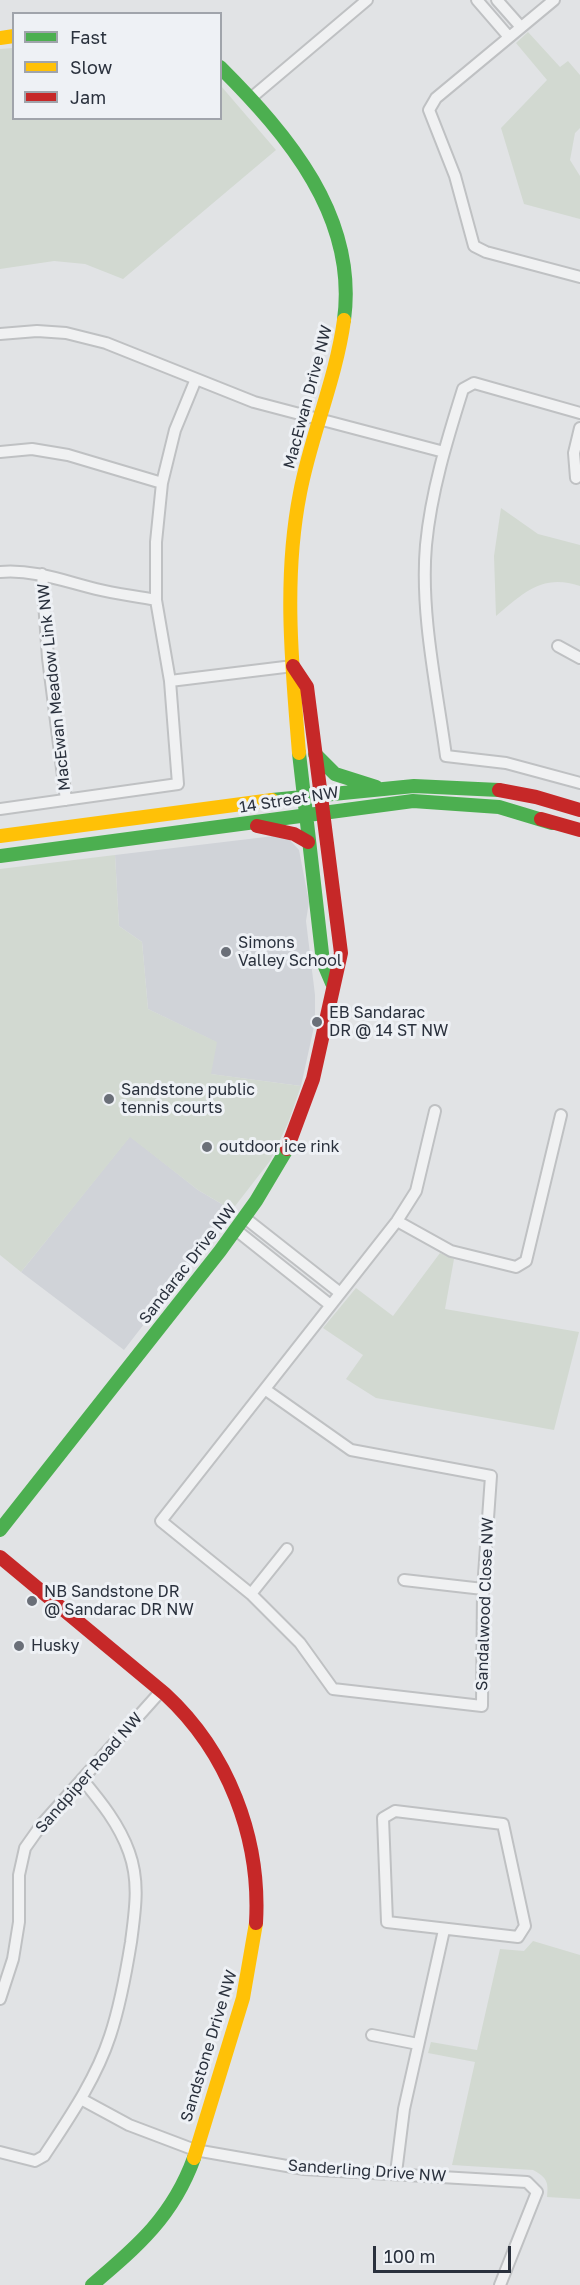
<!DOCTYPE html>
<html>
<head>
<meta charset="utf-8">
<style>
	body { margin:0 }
	#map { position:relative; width:580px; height:2285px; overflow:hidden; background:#e1e3e5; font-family:"Golos Text",sans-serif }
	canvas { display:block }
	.legend { position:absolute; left:12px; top:12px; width:210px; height:108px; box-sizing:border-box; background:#eef1f5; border:2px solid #a0a4ab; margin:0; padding:8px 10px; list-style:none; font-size:18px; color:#2a313d }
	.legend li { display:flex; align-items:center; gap:12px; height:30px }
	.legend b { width:30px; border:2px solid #a0a4ab }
	.scale { position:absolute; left:373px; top:2246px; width:138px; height:27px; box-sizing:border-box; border:3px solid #2a313d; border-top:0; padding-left:8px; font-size:18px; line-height:21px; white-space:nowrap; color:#2a313d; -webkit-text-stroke:4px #eef1f5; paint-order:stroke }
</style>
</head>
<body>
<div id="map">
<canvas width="580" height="2285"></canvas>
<ul class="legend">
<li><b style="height:8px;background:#4caf50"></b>Fast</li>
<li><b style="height:8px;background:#ffc107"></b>Slow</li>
<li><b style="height:8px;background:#c62828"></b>Jam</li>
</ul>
<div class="scale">100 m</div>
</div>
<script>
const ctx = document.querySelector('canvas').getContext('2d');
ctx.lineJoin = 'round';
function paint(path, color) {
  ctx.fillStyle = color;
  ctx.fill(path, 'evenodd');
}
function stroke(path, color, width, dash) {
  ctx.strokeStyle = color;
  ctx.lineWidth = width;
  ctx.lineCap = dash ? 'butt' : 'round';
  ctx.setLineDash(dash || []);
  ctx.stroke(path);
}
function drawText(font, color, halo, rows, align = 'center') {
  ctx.font = font + ' "Golos Text",sans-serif';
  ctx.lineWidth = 6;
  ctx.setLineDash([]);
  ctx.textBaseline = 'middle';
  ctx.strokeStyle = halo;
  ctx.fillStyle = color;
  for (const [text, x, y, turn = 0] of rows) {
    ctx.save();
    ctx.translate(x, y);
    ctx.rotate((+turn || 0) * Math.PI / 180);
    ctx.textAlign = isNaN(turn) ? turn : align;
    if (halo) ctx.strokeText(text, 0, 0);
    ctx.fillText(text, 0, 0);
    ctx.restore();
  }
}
const built = new Path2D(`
	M274,836L288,838L299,850L309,902L306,921L315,995V1022L301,1086L210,1074L216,1042L148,1009L142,942L119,926L115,855Z
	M130,1136L198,1190L232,1210L124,1350L21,1272Z`);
const green = new Path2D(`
	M528,32L560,67L568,61L580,75V128L575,133L570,160L580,176V219L524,204L501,128L547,80L516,43Z
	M13,48L14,118H220L221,86L276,150L123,279L85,264L54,261L0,269V49Z
	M501,508L538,534L580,545V586C543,573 523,593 496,616L494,556Z
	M115,855L119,926L142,942L148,1009L217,1042L211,1074L301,1086L288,1123L270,1161L232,1210L198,1190L130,1137L21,1272L0,1255V869Z
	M440,1253L454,1259L445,1309L579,1332L554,1430L376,1398L346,1379L363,1355L323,1328L356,1288L393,1316Z
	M533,1941L580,1955V2199L547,2197C549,2181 546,2177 533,2170L452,2165L475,2062L428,2053L431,2042L477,2050L500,1949L524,1951Z`);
const street = new Path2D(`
	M477,0L509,37
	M497,0L520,26
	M554,0L436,98L429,110L455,176L474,246L486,252L580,277
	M251,98L367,0
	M0,334L37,331L66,333L106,343L254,402L444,452
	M580,413L474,383L463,389C447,440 431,492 426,545C420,613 437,689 446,756L506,763L580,783
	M0,452L32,449L68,455L162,483
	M576,478L574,453L580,428
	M0,572C33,569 64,581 96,589C116,594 136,596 156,600
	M42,574L48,658L66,800
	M558,646L580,658
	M170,681L293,666
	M0,809L178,784L170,681L156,600V542L162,483L175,430L196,379
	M245,1218L339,1292
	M397,1221L451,1251L516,1267L526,1261L561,1115
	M236,1230L329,1304
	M266,1390L351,1450L491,1476L483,1589L482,1706L333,1689L300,1643L251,1594L161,1521L397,1221L416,1191L435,1111
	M404,1580L483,1589
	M251,1594L287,1549
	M395,1811L503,1824L525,1926L518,1937L387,1922L383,1818Z
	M0,1999L13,1959L19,1922V1875L25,1848L42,1824L161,1691
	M372,2035L418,2044
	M81,2099L129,2125L195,2150L304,2169L527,2182L537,2192L500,2285
	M0,2152L35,2161L44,2156C69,2118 96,2079 110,2036C120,2006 126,1973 131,1942C135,1911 140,1882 129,1852C119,1824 101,1802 82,1779
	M396,2173L404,2109L444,1930`);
const fast = new Path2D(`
	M220,67C288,135 358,217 344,320
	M299,753L323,962L332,983
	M315,754L335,774L376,787
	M272,800L414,786L499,790
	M0,856L413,801L499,807L552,823
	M0,1530L220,1251L256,1201L287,1149
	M92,2285C138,2246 173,2216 194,2158`);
const slow = new Path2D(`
	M0,38L14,36
	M299,753C292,666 283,579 300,493C311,435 336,379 344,320
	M0,836L272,800
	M194,2158L243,1998L256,1923`);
const jam = new Path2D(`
	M499,790L536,797L580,810
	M541,819L580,830
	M257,826L294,834L308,842
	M287,1149L313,1079L341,953L307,687L293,666
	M0,1557L165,1694C228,1752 261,1838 256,1923`);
const markers = [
	[226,952,6,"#6a6f78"],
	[317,1022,6,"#6a6f78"],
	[109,1099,6,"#6a6f78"],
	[207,1147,6,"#6a6f78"],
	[32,1601,6,"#6a6f78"],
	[19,1646,6,"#6a6f78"]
];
const streetNames = [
	["MacEwan Drive NW",308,397,-75],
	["MacEwan Meadow Link NW",54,687,-96],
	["14 Street NW",289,800,-9],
	["Sandarac Drive NW",188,1264,-52],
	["Sandalwood Close NW",485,1604,-88],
	["Sandpiper Road NW",89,1773,-49],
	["Sandstone Drive NW",209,2046,-73],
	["Sanderling Drive NW",367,2171,4]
];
const poiNames = [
	["Simons",238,943],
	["Valley School",238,961],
	["EB Sandarac",329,1013],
	["DR @ 14 ST NW",329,1031],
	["Sandstone public",121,1090],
	["tennis courts",121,1108],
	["outdoor ice rink",219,1147],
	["NB Sandstone DR",44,1592],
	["@ Sandarac DR NW",44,1610],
	["Husky",31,1646]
];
paint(built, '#d0d3d8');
paint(green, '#d2d9d1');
stroke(street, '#bfc1c3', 14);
stroke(street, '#f0f1f2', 10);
stroke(fast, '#4caf50', 14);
stroke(slow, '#ffc107', 14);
stroke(jam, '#c62828', 14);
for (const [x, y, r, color] of markers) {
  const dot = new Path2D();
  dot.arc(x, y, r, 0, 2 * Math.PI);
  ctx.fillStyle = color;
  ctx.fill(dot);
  stroke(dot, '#eef1f5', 2);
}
drawText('16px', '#2a313d', '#eef1f5', streetNames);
drawText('16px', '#2a313d', '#eef1f5', poiNames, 'left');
</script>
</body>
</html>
